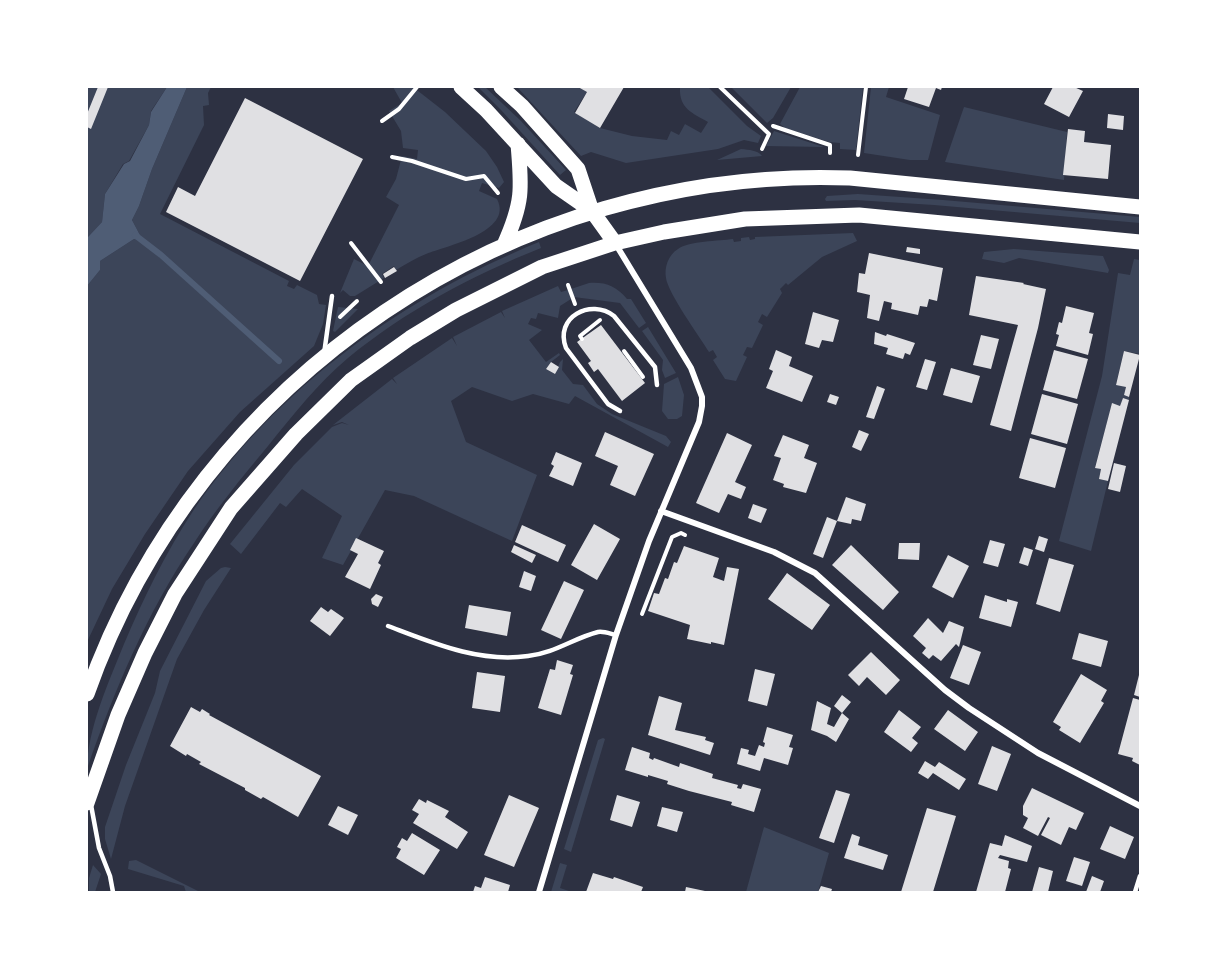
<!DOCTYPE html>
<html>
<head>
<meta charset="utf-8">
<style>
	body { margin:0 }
	#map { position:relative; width:1227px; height:979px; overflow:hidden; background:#2d3142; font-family:"Source Sans 3",sans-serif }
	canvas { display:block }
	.frame { position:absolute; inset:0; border:88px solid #fff; pointer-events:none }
</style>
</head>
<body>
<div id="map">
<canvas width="1227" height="979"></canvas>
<div class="frame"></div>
</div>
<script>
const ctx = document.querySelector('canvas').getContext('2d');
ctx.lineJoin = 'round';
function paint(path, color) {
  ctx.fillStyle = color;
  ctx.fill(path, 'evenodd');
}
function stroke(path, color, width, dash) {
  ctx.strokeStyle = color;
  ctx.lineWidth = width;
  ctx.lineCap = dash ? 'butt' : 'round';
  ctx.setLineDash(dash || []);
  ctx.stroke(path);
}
const green = new Path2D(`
	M88,87H167L151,111L149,125L129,161L123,164L105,194L102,222L87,238Z
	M187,87H211L208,93L209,105L203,106L204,125L160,214L289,281L287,286L294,289L297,285L317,295L319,304L326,305L323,324L314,346L240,412L188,471L145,534L112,589L87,642V286L100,270V261L134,239L141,241L277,362L280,360L141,237L132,220L139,206L152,169Z
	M393,87H413L445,112L486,151L497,167L504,182L499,188L482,183L479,191L497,199C514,232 446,246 426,254C416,258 406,264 396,270L394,266L382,274L384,278L355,296H350L343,290L340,293L354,259L368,266L399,205L386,197L396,179L402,156L417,159L418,150L403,148L401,131L389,111L402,103Z
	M478,87H485L521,121L566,170L560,175L501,110Z
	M517,87H578L587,92L574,112L600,128L632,136L667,140L671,131L679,135L685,124L701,133L708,122C692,113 679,108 680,88L708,87L747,126L761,136L758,143L744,140L718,149L626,163L591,152L581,156Z
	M731,87H791L773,118L767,123Z
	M800,87H863L856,150L840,149V143L829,142L785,128L780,124Z
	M871,87H889L886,97L940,115L928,160H910L864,153Z
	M964,107L1067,132L1064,180L945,162Z
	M774,131L824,147L766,146Z
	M741,149C749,150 758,150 762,156L717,160Z
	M858,194L943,200L1140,217V223L934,205L855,200L826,201L825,199L827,196Z
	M853,233L857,241L822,257L788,285L786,283L780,289L782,293L767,317L762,314L758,322L763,325L752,348L747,347L743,355L747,357L736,381L725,379L713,360L717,357L713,350L709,352C699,336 668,293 666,278C664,268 668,255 678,249C689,241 719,241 733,239L734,242L741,241V238L749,237L750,240L755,239V237Z
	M539,242L541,248C473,275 405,311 348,358C318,383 293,415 268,446C242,477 216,509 194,543C147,612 114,691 87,769C87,730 109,681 124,644C143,599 166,552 193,511C277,388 402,298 539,242Z
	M1014,249L1103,256L1109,270L1108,273L1019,258L1004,263L982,259L984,252Z
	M1134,259L1140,260V354L1124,351L1116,384L1126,387L1124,395L1129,397V400L1123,398L1120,406L1112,404L1095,467L1101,469L1099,479L1108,481L1091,551L1059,541L1102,376L1118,273L1130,275Z
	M589,283C606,282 616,286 627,299H631L646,323L639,328L620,303L574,297L571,289Z
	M558,286L561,292L568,290L571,299L560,306L558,318L538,313L536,319L531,318L528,324L542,330L529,340L546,362L559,353L560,355L551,362L546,369L555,374L560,362L563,359L562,370L573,384L583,385L597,404L612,414L666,436L671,442L668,447L575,396L569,404L533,394L512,401L472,387L451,401L466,442L537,475L512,541L414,496L385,490L343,565L322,558L342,516L302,489L286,507L280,503L241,554L230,544L294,465L332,427L342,423L349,425L342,422L333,425L392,379L397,384L393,378L452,338L457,346L453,337L501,312L505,318L502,311Z
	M338,307L358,309L335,332L333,331Z
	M648,327L676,373L665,378L662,370L663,360L642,331Z
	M678,377L684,395L682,416L677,419H668L662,411L664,384Z
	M225,567L231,568L204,610L177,659L125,806L111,859L105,839V827L126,765L155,693L160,671L206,581L221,568Z
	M603,738L605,739L571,852L564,849L598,740Z
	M764,827L829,853L818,892H746Z
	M136,860L200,892H186L184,886L128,869L129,861Z
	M560,863L567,865L560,888L572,892H551Z
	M93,865L101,874L95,892H89V878Z`);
const water = new Path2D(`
	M167,87H187L152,169L139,206L132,220L141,237V241L134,239L100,261V270L87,286V238L102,222L105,194L124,164L130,161L149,125L151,112Z`);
const stream = new Path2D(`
	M135,235L161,255L279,361`);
const building = new Path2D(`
	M98,87H108L91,129L87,127V114Z
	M578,87H624L600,128L575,113L587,92Z
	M908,87H942L941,90L936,88L929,107L904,99Z
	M1053,87H1074L1083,91L1069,117L1044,104Z
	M245,98L363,159L300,281L166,212L178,187L195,196Z
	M1108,114L1124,116L1123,130L1107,128Z
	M1068,129L1085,131L1084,142L1111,145L1108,179L1063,175Z
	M907,247L920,249V254L906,252Z
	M869,253L943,268L937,301L929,299L927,307L920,306L918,315L891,309L892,303L884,301L879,321L867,318L870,295L857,292L859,273L865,274Z
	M394,267L397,271L385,278L383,274Z
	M976,276L1024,283L1023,284L1046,289L1038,328L1011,431L990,425L1018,325L969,315Z
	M1066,306L1094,313L1089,333L1093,334L1088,355L1056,346L1059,335L1056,334L1059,322L1062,323Z
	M813,312L839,320L833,342L822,340L819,348L805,344Z
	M601,325L645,383L622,401L598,369L594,372L588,363L591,361L577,342Z
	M875,332L886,336L887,334L915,343L910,355L905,353L903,359L886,354L888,348L874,344Z
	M981,335L999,339L991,369L973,365Z
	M776,350L792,357L789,366L813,376L802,402L766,388L773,371L769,369Z
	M1054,350L1088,359L1077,399L1043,390Z
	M1124,351L1140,355L1129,397L1124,395L1126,387L1116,385Z
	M925,359L936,362L927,390L916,387Z
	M551,362L559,367L555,374L546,369Z
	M951,368L980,376L972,403L943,395Z
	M877,386L885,389L874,419L866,417Z
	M830,394L839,397L836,405L827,402Z
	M1042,394L1078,404L1067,444L1031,434Z
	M1123,398L1129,400L1108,481L1099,479L1101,469L1095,468L1112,403L1120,406Z
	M859,430L869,434L861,451L852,447Z
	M605,432L654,454L635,496L610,485L618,466L595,456Z
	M727,433L752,445L735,482L746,487L741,499L728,494L719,513L696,503Z
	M783,435L809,445L804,458L817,463L806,493L783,487L784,484L773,480L781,458L774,456Z
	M1030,438L1066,448L1055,488L1019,478Z
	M556,452L582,463L573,486L549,476L554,466L551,464Z
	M1114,463L1126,466L1120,492L1108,489Z
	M846,497L866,504L861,521L852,519L851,524L837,521Z
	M753,504L767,509L761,523L748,518Z
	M827,517L837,521L823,558L813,554Z
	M594,524L620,539L597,580L571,565Z
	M522,525L566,545L558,562L515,542Z
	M1039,536L1048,539L1044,552L1035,549Z
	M356,538L384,551L378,563L381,565L370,589L345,577L358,554L350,550Z
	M990,540L1005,544L998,567L983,563Z
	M899,543H920L919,560L898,559Z
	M514,545L536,555L532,563L511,552Z
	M851,545L899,592L883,610L832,565Z
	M684,546L719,558L713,577L724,581L727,567L739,569L724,645L711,642V644L687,639L690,625L648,611L654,593L659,594L665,578L668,579L674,562L677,563Z
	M1024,547L1033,550L1028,566L1019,563Z
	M948,555L969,566L953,598L932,587Z
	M1049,558L1074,565L1060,612L1036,604Z
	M524,571L536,576L531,591L519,587Z
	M787,573L830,605L812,630L768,599Z
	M564,581L584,590L561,639L541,630Z
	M376,594L383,597L378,607L372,604L371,599Z
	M985,595L1007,602V599L1018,602L1011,627L979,618Z
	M469,605L511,612L507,636L465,628Z
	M321,607L328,612L331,609L344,618L330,636L310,621Z
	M928,618L943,633L949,621L964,627L959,647L956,644L941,661L933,655L929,659L922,653L926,648L913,636Z
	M1079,633L1108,641L1101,667L1072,659Z
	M963,645L981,652L969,685L950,678Z
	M871,652L900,680L886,695L867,677L859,686L848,675Z
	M557,660L573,665L570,674L573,675L561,715L538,708L550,669L555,670Z
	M755,669L775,674L767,706L748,701Z
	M477,672L505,676L500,712L472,708Z
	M1081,674L1107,690L1101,701L1104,703L1080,743L1059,730L1061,727L1053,722Z
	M1139,675H1140V697L1134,695Z
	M842,695L851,702L842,713L834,706Z
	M659,696L682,703L675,730L706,737L705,740L714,743L710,755L648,735Z
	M1133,698L1140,700V765L1132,761L1133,758L1118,754Z
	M817,701L831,708L827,724L834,727L842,713L849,719L836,742L827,736L811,730Z
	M191,707L200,712L202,709L210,714L209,715L321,776L298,817L263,797L261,799L245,790V788L199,764L201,762L187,754L186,756L170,746Z
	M899,710L921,727L912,738L918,743L911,752L884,732Z
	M948,710L978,732L965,751L934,729Z
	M767,727L793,735L789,747L793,748L788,765L764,758L760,771L737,764L741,748L749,750L748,754L755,756L759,745L764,747L765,743L763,742Z
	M992,746L1011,754L997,791L978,784Z
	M632,747L650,753L649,758L653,760L654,758L679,767L680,763L713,774L712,778L738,785L737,788L741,789L743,784L761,789L754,812L731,805L732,802L689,791L667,784L668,781L648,775V777L625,770Z
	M925,761L935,767L939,762L966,779L959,790L933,773L928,779L918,773Z
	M1032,788L1084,813L1076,830L1069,827L1061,845L1041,835L1050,818L1048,817L1038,836L1023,828L1028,818L1023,815V806Z
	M836,790L850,794L834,843L819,838Z
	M509,795L539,808L514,867L484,855Z
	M617,795L640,802L632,827L610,820Z
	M419,799L426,803L427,800L449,811L445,817L468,832L457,849L413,823L419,814L412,810Z
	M338,806L358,815L348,835L328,825Z
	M662,807L683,812L677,832L657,826Z
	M927,808L956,816L933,892H901Z
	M1110,826L1134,837L1125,859L1100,849Z
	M412,833L440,850L424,875L396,858L401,849L397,847L402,838L407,841Z
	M852,834L860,837L858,845L888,855L883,870L844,858Z
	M1005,835L1032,846L1027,862L1000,855L998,858L1009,861L1008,868L1011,869L1005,892H976L990,843L1002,846Z
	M1074,857L1090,862L1082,886L1066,881Z
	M1039,867L1053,871L1048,892H1032Z
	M593,873L613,879L614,877L643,887L641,892H586Z
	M1092,876L1104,881L1100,892H1086Z
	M485,877L510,885L508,892H473L475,886L481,888Z
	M821,886L832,889L831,892H818Z
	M686,887L705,891V892H685Z`);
const path = new Path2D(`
	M720,87L769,134L762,149
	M382,121L399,109L417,87
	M773,126L830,145V153
	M858,155L866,87
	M392,157L412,161L466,179L484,176L498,193
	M351,243L381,282
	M568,285L575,304
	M340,317L357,301
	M582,339L580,336L600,320
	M624,351L643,377
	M642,614L672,537L681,533L685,535`);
const service = new Path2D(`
	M324,354L332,296
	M620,411L608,404L566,348C554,317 591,298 614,316L655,367L657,385
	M388,626C433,643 479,663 528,656C555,653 574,638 598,632C604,631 611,634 616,635
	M91,805L99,848L110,876L113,892
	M1135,892L1140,876`);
const minor = new Path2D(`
	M661,511L774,552L815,573L945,690L969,708L1038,753L1140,806
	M539,892L616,635L649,541L699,422L702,406V397L691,368L615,243`);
const primary = new Path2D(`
	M461,87L486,110L556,186L592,211
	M501,87L522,106L578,169L592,211L615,243
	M504,245C523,203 522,189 518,144
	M87,694C199,376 514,165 850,178L1140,207
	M87,803L118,715L145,653L175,594L231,508L296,434L351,380L410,338L456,310L542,267L615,243L664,232L745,219L859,215L1140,242`);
paint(green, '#3c4559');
paint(water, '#4f5d75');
stroke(stream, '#4f5d75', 6);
paint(building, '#e0e0e3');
stroke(path, '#fff', 4);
stroke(service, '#fff', 4.5);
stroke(minor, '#fff', 6);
stroke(primary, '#fff', 15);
</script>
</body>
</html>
